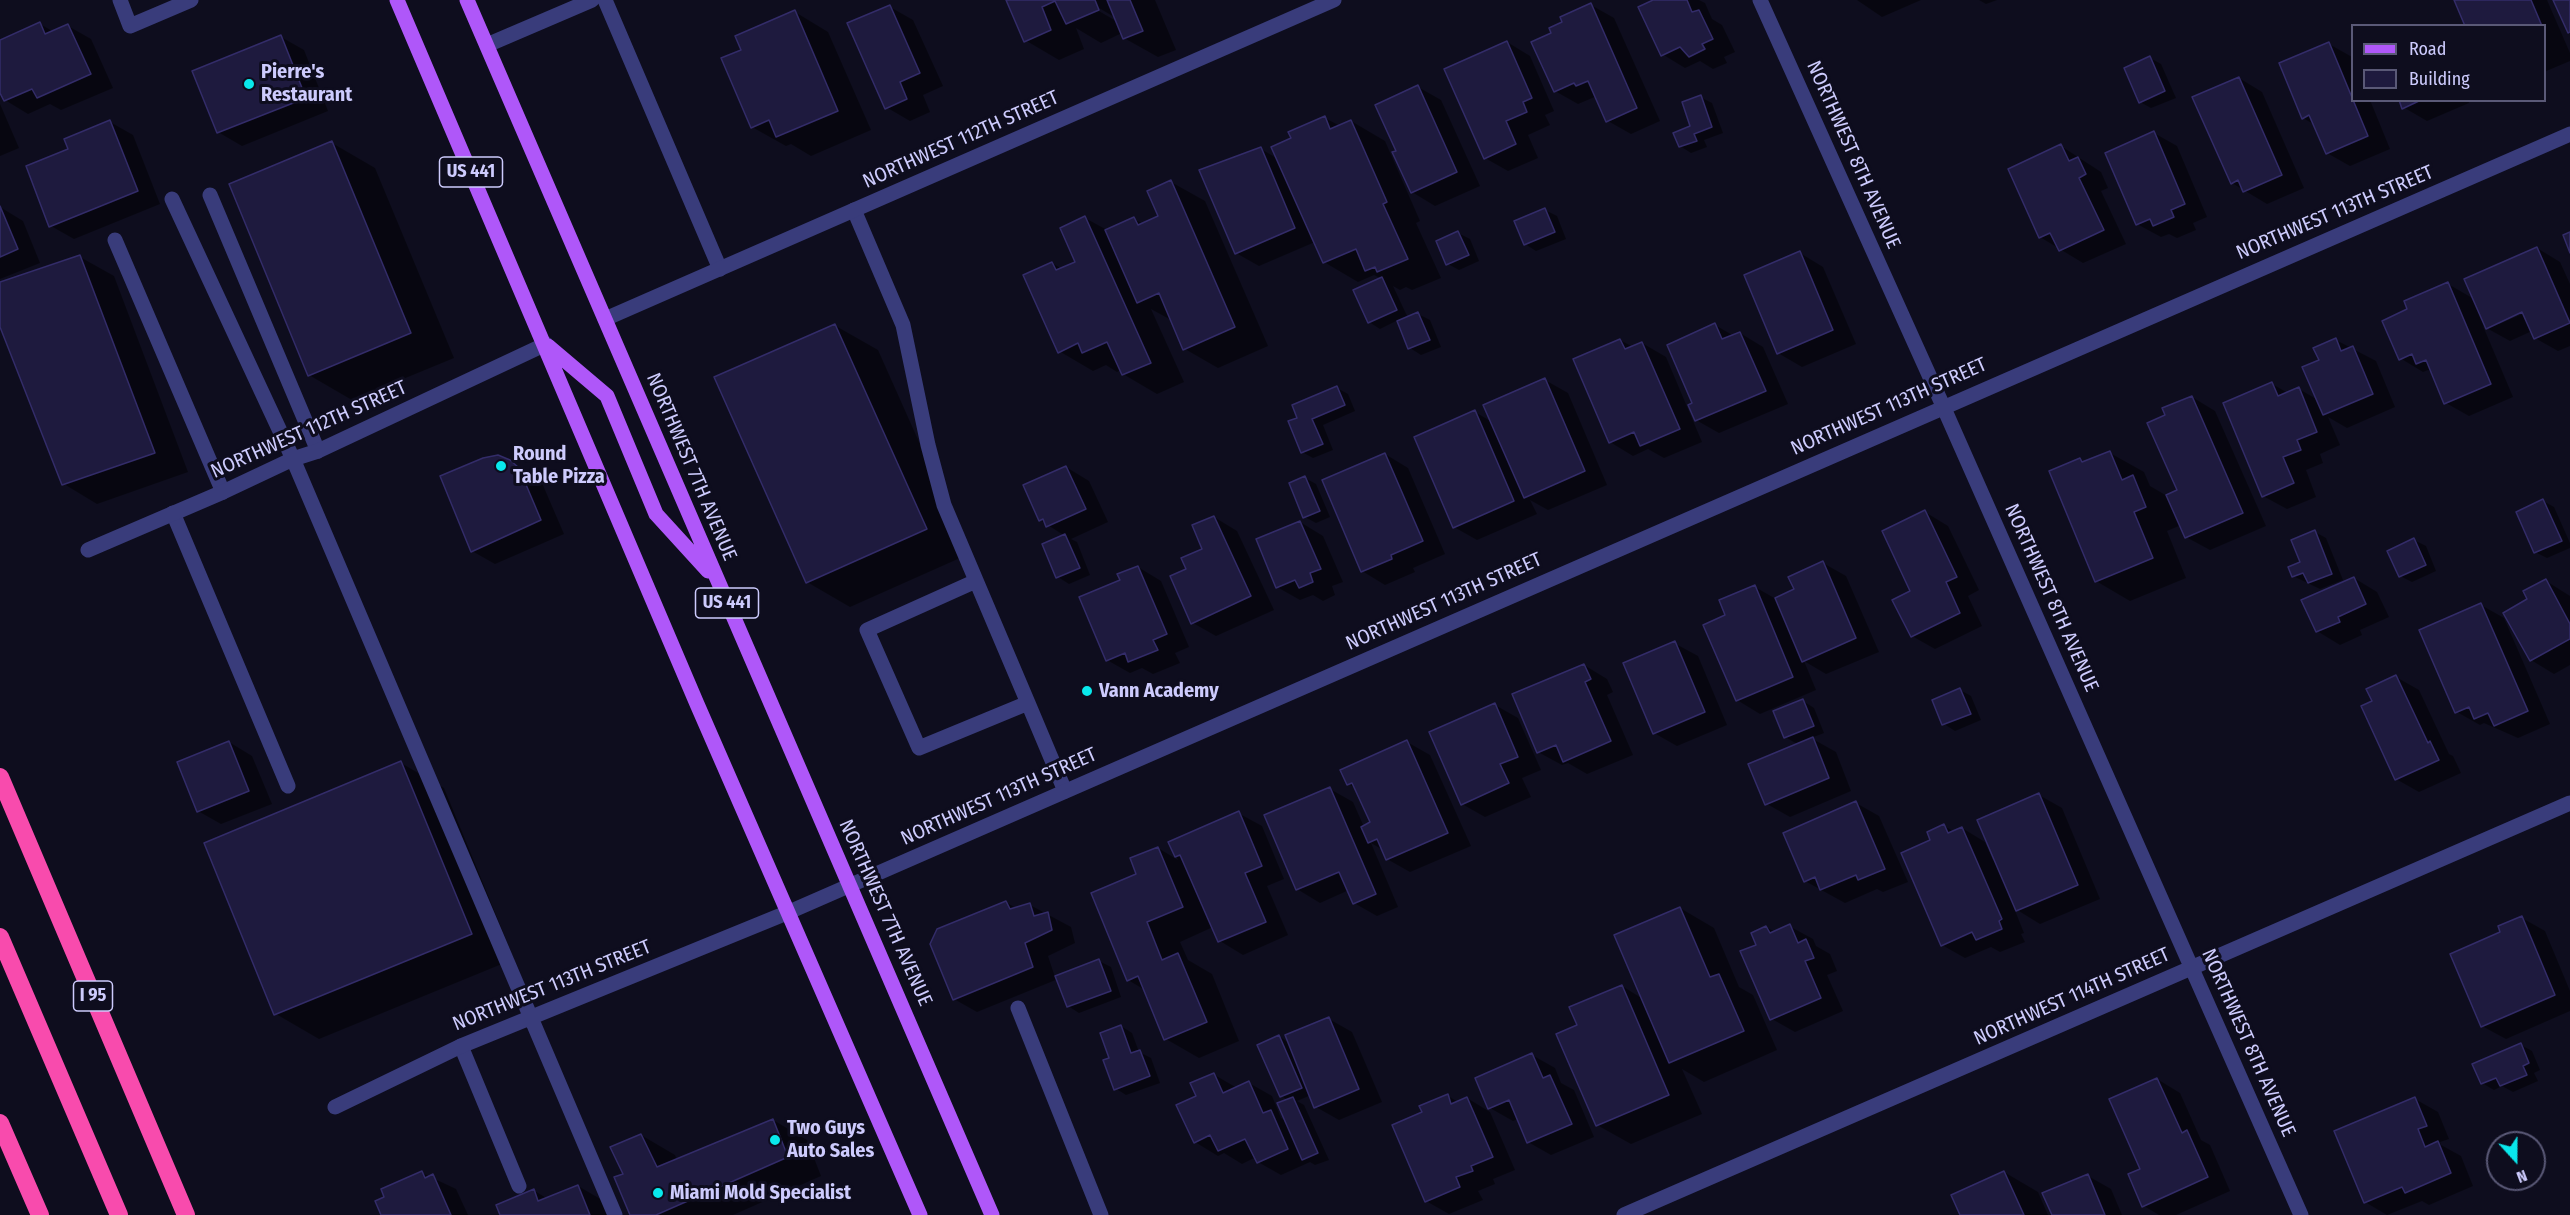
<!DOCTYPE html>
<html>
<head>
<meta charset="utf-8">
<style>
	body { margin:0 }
	#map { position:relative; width:2570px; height:1215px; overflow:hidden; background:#0e0d1e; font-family:"Fira Sans Condensed",sans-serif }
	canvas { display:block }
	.legend { position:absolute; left:2351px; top:24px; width:195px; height:78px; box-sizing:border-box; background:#0e0d1e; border:2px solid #5a5977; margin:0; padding:8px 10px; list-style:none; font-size:18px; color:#cdcbfd }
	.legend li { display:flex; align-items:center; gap:12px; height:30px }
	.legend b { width:30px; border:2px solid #5a5977 }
	.north { position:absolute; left:2486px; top:1131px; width:60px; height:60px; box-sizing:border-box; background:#0e0d1e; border:2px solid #5a5977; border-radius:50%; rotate:159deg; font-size:16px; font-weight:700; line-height:24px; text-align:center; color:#cdcbfd }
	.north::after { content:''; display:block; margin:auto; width:21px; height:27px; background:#09e8ec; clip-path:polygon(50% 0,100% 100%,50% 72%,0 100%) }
</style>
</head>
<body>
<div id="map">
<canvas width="2570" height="1215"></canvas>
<ul class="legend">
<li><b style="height:8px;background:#af57f9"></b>Road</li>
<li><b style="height:16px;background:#1e1a3e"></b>Building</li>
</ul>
<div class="north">N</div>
</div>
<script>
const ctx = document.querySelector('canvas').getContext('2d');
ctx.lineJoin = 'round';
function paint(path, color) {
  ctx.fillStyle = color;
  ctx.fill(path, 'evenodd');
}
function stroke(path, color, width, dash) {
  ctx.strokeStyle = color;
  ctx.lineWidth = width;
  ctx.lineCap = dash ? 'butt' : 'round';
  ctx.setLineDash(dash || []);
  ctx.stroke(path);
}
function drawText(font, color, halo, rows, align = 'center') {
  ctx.font = font + ' "Fira Sans Condensed",sans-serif';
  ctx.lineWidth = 6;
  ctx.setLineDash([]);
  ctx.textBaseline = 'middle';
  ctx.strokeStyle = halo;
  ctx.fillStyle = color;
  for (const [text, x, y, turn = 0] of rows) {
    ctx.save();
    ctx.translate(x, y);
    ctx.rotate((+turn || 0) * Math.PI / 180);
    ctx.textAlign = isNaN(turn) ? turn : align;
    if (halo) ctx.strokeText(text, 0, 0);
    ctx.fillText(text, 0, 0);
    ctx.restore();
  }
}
const shadow = new Path2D(`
	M1008,0H1155L1176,50L1158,57L1124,38L1122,33L1101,43L1076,28L1084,49L1059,60L1025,40ZM1094,5L1116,18V21L1092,7Z
	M1657,0H1699L1705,3L1712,19L1722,25L1735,52L1724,57L1727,63L1713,69L1700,61L1685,68L1662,54Z
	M1857,0H1921L1882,17Z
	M1979,0H1997L1986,4Z
	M2455,0H2547L2570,53V61L2544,72V26H2466Z
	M1591,5L1614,18L1660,121L1631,134L1608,121L1597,96L1578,104L1555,91L1553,33Z
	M890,7L913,20L943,86L923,95L930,112L910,121L886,107Z
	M795,12L828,32L871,130L811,156L791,144L786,146L752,127L743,51Z
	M40,24L54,32L68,26L91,39L113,88L61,110L50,104L28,114L5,100L0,89V41Z
	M281,37L304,50L328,111L242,146L218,132Z
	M1507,42L1530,56L1554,111L1545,115L1550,125L1528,135L1538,158L1508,171L1485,158Z
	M2329,44L2352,57V100H2370L2390,149L2350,166L2327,153L2315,125L2303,118Z
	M2150,58L2161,64L2176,98L2151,108L2140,102Z
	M2239,78L2262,92L2304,188L2267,204L2232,183Z
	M1418,87L1441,100L1480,186L1435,206L1412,192L1398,152Z
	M1700,97L1712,103L1723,133L1704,140L1707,147L1691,153L1680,146L1692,127Z
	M2400,100H2468L2469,103L2427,121L2403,107Z
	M0,104L19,148L0,156Z
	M1325,118L1340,126L1351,121L1385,141L1420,221L1416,223L1441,278L1412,290L1406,287L1400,290L1393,286L1408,318L1418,314L1430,320L1441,347L1421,355L1410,348L1398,320L1380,329L1369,322L1382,279L1374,275L1358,282L1324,262L1315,242L1259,266L1236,253L1201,171L1261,149L1278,159L1293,139Z
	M110,122L133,135L160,204L74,239L51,226L70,150Z
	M2154,133L2177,146L2207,217L2193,223L2196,230L2177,238L2169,234L2161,237L2137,224Z
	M332,143L375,168L454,358L352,400L309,375Z
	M2061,146L2101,172L2108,188L2101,191L2126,244L2083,263L2040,237Z
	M1171,182L1205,201L1268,346L1218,368L1185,349L1173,321L1151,309L1184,382L1157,394L1123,374L1121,370L1117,372L1106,365L1093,371L1059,351L1052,263L1062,269L1077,263L1085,218L1107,230L1134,219L1143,224L1160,217Z
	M0,207L23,221L40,263L0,279Z
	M1545,210L1557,216L1566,239L1536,251L1525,244Z
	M1458,233L1470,239L1479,261L1459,270L1448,264Z
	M2537,248L2560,262L2570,284V346L2558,351L2535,338L2532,331L2510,341L2483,326L2513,397L2469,416L2446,403L2432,372L2428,370L2423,372L2400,358L2409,310L2448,284L2474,299ZM2528,308L2529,311L2499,324V321Z
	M1800,253L1823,267L1856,344L1802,367L1778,353Z
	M80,257L114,276L188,472L97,504L64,484L0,323V284Z
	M834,325L878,350L969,554L850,607L807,582Z
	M1715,325L1734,336L1740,333L1763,347L1788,404L1719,433L1696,420L1694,403Z
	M1620,340L1633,347L1642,343L1666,357L1702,442L1664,458L1648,449L1633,456L1610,442Z
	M2336,340L2376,361L2395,407L2347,428L2328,417L2340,445L2320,454L2323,463L2306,470L2316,497L2287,509L2263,496L2272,384L2288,393L2299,389L2318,400L2321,361Z
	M1545,380L1568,393L1607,485L1548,510L1530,500L1537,514L1477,540L1454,527L1475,412L1492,422Z
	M1337,388L1348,394L1355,411L1323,425L1333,450L1313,458L1302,452L1299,419Z
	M2192,397L2215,411L2266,526L2210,550L2186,537L2181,525L2167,531L2186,578L2130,601L2096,581L2080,460L2085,463L2110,453L2144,472L2150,486L2167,496L2179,491L2167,416Z
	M1385,454L1408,468L1445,554L1413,568L1415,572L1385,585L1362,571Z
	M510,461L542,483L564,534L495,564L472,551Z
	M1066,467L1089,481L1108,522L1071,539L1077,542L1090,575L1069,584L1058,577L1065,536L1040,520Z
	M1305,478L1316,484L1330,517L1316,523L1305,517Z
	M2543,501L2554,507L2570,543V548L2547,558L2535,552Z
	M1925,512L1948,526L1979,590L1968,596L1982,626L1935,649L1912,636V592Z
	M1214,517L1237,531L1274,610L1216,636L1193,623L1188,570L1204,550Z
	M1300,522L1323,536L1343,582L1332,586L1335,595L1323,601L1313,595L1300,600L1277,587Z
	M2315,532L2326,538L2343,580L2320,589L2293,576Z
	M2414,540L2426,546L2436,571L2412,582L2400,576Z
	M1823,563L1846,576L1879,652L1826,674L1804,661L1816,690L1760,714L1737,700L1727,616L1755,587L1776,599L1795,590Z
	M1138,567L1161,581L1189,647L1175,653L1180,663L1153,674L1142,668L1130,673L1107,660L1122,581Z
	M2354,578L2377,592L2389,617L2360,630L2362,635L2340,645L2317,631Z
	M2546,581L2570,596V665L2554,674L2531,660L2529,600Z
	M2481,605L2504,618L2550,724L2518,738L2484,723L2480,725L2457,712Z
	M1674,643L1698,656L1727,725L1677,746L1654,733Z
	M1584,665L1607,679L1613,692L1607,695L1633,755L1587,774L1568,763L1562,765L1538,752Z
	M2396,677L2419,690L2449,754L2453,756L2461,773L2419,792L2396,779L2374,702Z
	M1960,690L1971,696L1981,720L1955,731L1944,724Z
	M1803,701L1814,708L1824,733L1811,738L1836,752L1851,791L1790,817L1767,804L1799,745L1785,737Z
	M1495,705L1518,718L1541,770L1522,778L1531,797L1485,817L1462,804Z
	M229,742L252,756L272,804L221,824L198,811Z
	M1407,742L1430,755L1471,846L1410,872L1387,859L1383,850L1371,843L1398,907L1377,916L1354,903L1349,890L1320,903L1297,889L1330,789L1353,802L1364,827L1372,823L1356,788L1348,784Z
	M401,763L444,788L514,959L319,1039L276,1014L206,844Z
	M2039,795L2062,808L2100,899L2040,924L2014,908L2024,933L2021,934L2025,942L2000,952L1991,947L1965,958L1942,945L1932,840L1944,826L1955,832L1962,828L1985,842L1993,860Z
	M1856,803L1879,816L1908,882L1883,892L1877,889L1845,903L1805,881Z
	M1238,813L1262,826L1284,879L1267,886L1288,935L1243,955L1220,941L1213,927L1180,942L1188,960L1212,974L1239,1041L1199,1058L1166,1039L1145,990L1128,980L1138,875L1158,848L1178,860L1170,843Z
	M1006,902L1017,909L1030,905L1071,927L1075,943L1048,956L1055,977L1099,961L1111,967L1121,997L1079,1013L1068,1006L1058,979L977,1012L954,999Z
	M1680,908L1714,928L1739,987L1753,995L1777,1050L1704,1082L1682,1069L1702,1114L1631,1144L1597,1125L1579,1026L1622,986L1643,999Z
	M2522,918L2545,931L2570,991V1011L2506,1039L2482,1026L2502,933Z
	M1789,926L1813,939L1816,946L1830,954L1837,971L1827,975L1843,1011L1795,1032L1772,1019L1758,946L1766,927L1775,932Z
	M1329,1019L1352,1032L1382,1102L1339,1120L1316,1107L1311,1095L1297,1101L1304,1105L1329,1160L1315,1165L1310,1162L1281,1175L1258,1162L1256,1157L1242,1164L1224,1153L1218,1156L1195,1142L1198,1097L1213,1074L1237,1088L1249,1083L1272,1096L1281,1118L1286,1121L1288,1100L1281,1096L1279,1036L1289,1043Z
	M1121,1026L1132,1033L1139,1052L1151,1058L1160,1083L1126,1095L1115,1088L1111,1059Z
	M2521,1045L2532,1051L2540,1070L2534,1073L2538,1081L2513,1092L2502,1086L2494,1090L2482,1083Z
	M1532,1055L1555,1068L1561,1083L1574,1090L1594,1137L1551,1155L1528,1142L1518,1119L1513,1121L1490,1108Z
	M2157,1079L2180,1093L2201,1140L2210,1145L2230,1191L2176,1215H2159L2144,1206L2142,1170Z
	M1448,1096L1458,1102L1467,1098L1490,1112L1515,1170L1493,1179L1495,1184L1478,1191L1483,1200L1449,1214L1426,1201Z
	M2415,1099L2438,1112L2449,1139L2440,1142L2441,1145L2461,1156L2473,1186L2429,1205L2422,1201L2387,1215L2365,1202Z
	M773,1120L807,1140L821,1176L733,1215H632L625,1175L641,1135L675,1155L677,1160Z
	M2004,1172L2038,1192L2048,1215H1962Z
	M422,1173L456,1189L468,1215H383L386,1198Z
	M2088,1176L2111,1189L2122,1215H2053Z
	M578,1186L621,1211L622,1215H502L533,1190L548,1199Z`);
const building = new Path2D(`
	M1006,0H1095L1099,10L1066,24L1055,1L1042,7L1051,30L1024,42Z
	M1107,0H1130L1143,31L1123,39Z
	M1653,0H1687L1692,12L1699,10L1713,39L1702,44L1705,49L1689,57L1680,47L1661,56L1638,7Z
	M2454,0H2531L2542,26H2465Z
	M2553,0H2570V32L2568,33Z
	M1591,3L1637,108L1606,122L1588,81L1576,86L1574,83L1554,92L1531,42L1551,33L1549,28L1562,22L1560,17Z
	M890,5L920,73L900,82L907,99L885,109L847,23Z
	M795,10L838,111L776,137L769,120L751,128L721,58L741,50L735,36Z
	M40,22L45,34L68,24L91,74L37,98L32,89L4,101L0,93V40Z
	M281,35L306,98L217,133L192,71Z
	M1507,41L1532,98L1523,102L1527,112L1506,121L1516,144L1484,159L1444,69Z
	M2329,42L2368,136L2326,154L2309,115L2302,119L2279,63Z
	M2150,56L2165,91L2139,103L2124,68Z
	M2239,77L2282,175L2243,192L2238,180L2231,184L2192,97Z
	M1418,85L1457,172L1411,193L1392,152L1396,151L1375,105Z
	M1701,95L1712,127L1694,134L1697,141L1679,147L1673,133L1690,126L1682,102Z
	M2399,100H2421L2402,109Z
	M1325,116L1330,129L1351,120L1387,202L1383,204L1408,259L1377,272L1375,267L1365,271L1356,249L1323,263L1271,147L1291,138L1288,132Z
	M110,120L138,191L49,227L26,166L68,149L64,139Z
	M2154,131L2185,204L2171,210L2174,217L2153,226L2150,219L2136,225L2105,153Z
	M332,141L411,333L308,376L229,184Z
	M2061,144L2069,161L2078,157L2086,174L2079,178L2104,230L2059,251L2050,233L2039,238L2008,169Z
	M1261,147L1295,228L1235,254L1199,170Z
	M1171,180L1235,327L1183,350L1159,293L1137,303L1105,230L1134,217L1138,225L1158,216L1147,191Z
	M0,206L18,249L0,257Z
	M1545,208L1555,232L1524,245L1514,221Z
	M1085,216L1151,363L1122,375L1107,342L1082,353L1078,343L1058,353L1023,275L1052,262L1056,270L1075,262L1060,228Z
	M1458,231L1469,255L1446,265L1436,241Z
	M2570,232V253L2563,235Z
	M2537,247L2570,323L2534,339L2522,312L2486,329L2464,279Z
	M1800,251L1833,330L1777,354L1744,275Z
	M80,255L155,453L62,485L0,327V282Z
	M1382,277L1397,310L1368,323L1353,290Z
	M2448,282L2491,384L2444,404L2426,360L2416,364L2412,354L2399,360L2382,321L2407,309L2404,301Z
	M1418,312L1430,340L1408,349L1397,321Z
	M1715,323L1722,339L1740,332L1766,391L1695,421L1688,405L1692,403L1667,345Z
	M835,324L927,529L806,583L714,377Z
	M2336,338L2341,351L2353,346L2373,394L2323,415L2302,367L2319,360L2313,348Z
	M1620,339L1625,349L1642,342L1680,429L1640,446L1634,432L1609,443L1573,359Z
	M1545,378L1585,471L1524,498L1483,405Z
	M2272,382L2278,396L2299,387L2317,432L2297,440L2301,450L2283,457L2294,483L2262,497L2223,403Z
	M1337,386L1345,405L1312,419L1323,444L1301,453L1288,421L1297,418L1292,405Z
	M2192,396L2243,513L2185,538L2166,495L2177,490L2147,423L2165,415L2162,408Z
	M1475,410L1514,501L1453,528L1414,437Z
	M2110,451L2122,480L2133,475L2146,507L2134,512L2153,558L2095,582L2049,471L2080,458L2082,462Z
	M1385,453L1423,541L1391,555L1392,559L1361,572L1322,480Z
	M498,455L510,460L519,468L541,520L471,552L440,476L483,458Z
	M1066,466L1086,509L1046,527L1043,519L1039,521L1023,485Z
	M1305,476L1320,511L1303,518L1289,483Z
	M2543,499L2562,541L2534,553L2516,512Z
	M1925,510L1957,577L1946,582L1960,613L1911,637L1892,600L1910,591L1882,531Z
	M1214,516L1251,596L1191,624L1170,576L1186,569L1181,558L1202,549L1192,525Z
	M1300,521L1321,569L1310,573L1313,582L1299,588L1295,580L1276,588L1256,539Z
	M2315,530L2332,574L2308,583L2303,573L2292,577L2288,567L2300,562L2291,540Z
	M1065,534L1080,568L1056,578L1042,544Z
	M2414,538L2426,565L2399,577L2387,551Z
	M1823,561L1856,638L1802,662L1775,598L1794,589L1788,577Z
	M1138,566L1167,634L1153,640L1158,650L1128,662L1125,653L1106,661L1079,597L1120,580L1117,574Z
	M2354,577L2366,604L2338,617L2340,622L2316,632L2301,600Z
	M2546,579L2570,624V639L2530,661L2503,613L2527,599L2523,591Z
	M1755,585L1793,677L1736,701L1703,625L1725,615L1719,600Z
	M2481,603L2528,711L2494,726L2488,713L2474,719L2469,707L2455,713L2419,630Z
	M1675,641L1705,712L1653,734L1623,663Z
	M1584,664L1591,679L1585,682L1611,741L1563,762L1556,745L1537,753L1512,694Z
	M2396,675L2428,743L2430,741L2439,760L2395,780L2361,706L2372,701L2366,689Z
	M1960,688L1971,714L1942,725L1932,700Z
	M1803,699L1814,726L1784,738L1773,711Z
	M1495,703L1518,757L1500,764L1509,783L1461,805L1429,732Z
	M1813,737L1829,778L1765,805L1748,764Z
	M1407,740L1448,833L1386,860L1377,839L1368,843L1361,827L1370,822L1352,783L1347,785L1340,770Z
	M229,741L249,791L197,812L177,762Z
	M401,761L472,934L274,1015L204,843Z
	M1330,787L1376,894L1353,904L1339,872L1296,890L1264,815Z
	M2039,793L2078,885L2016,911L1977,820Z
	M1856,801L1885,869L1858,880L1856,875L1820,890L1815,877L1804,882L1783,833Z
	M1239,811L1262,866L1245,873L1266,922L1218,942L1180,855L1175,857L1168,842Z
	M1944,824L1948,833L1962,827L2002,919L1999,921L2002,929L1976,940L1972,932L1941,946L1901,853L1930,840L1927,832Z
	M1158,847L1183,907L1147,922L1162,960L1178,953L1207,1022L1164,1040L1138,976L1127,981L1091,893L1136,874L1130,858Z
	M1006,901L1010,909L1030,903L1034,916L1048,912L1052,930L1025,943L1033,967L953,1000L930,944L937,929Z
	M1680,907L1710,977L1719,974L1744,1031L1669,1063L1614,935Z
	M2522,916L2555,995L2481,1027L2450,954L2500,932L2498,926Z
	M1790,924L1798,943L1806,939L1814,958L1805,961L1821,998L1770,1020L1740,951L1756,945L1751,933L1766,926L1770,933Z
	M1099,959L1111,991L1067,1007L1055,976Z
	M1622,985L1669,1095L1596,1126L1556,1034L1577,1025L1569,1007Z
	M1329,1017L1359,1089L1314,1108L1285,1035Z
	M1121,1025L1131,1053L1140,1050L1150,1076L1114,1090L1103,1060L1109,1058L1100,1033Z
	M1279,1035L1302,1088L1280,1097L1257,1045Z
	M2521,1043L2529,1063L2523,1066L2527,1075L2500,1086L2496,1078L2481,1084L2472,1064Z
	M1532,1053L1543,1078L1550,1075L1572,1124L1527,1143L1509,1100L1488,1109L1475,1078Z
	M1214,1073L1223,1093L1249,1081L1263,1113L1271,1110L1288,1149L1257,1163L1245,1139L1218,1151L1210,1135L1194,1143L1176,1105L1196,1096L1190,1083Z
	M2157,1078L2182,1133L2187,1130L2208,1177L2142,1207L2128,1174L2140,1169L2109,1099Z
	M1448,1094L1451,1104L1467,1097L1493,1157L1471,1166L1473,1171L1456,1177L1460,1187L1425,1202L1392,1125L1422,1112L1419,1106Z
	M1293,1097L1318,1153L1302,1160L1277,1103Z
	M2415,1097L2427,1126L2418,1129L2425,1147L2438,1141L2451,1173L2405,1193L2402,1187L2364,1203L2334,1131Z
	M773,1119L788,1157L656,1215H630L614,1177L623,1174L610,1147L641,1134L657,1167Z
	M422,1171L425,1178L433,1174L451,1215H381L375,1201L384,1197L381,1189Z
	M2004,1171L2024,1215H1960L1951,1195Z
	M2088,1174L2105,1215H2052L2042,1193Z
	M578,1185L590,1215H500L496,1205L534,1189L538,1201Z`);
const service = new Path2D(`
	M120,0L130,26L191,0
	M605,0L720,269
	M487,45L592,0
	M210,195L318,451
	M854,210L903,325L928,445L944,505L1028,703L919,748L867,630L976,581
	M115,240L223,492
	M173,513L288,786
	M1028,703L1065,791
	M1018,1008L1101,1215
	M461,1046L519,1186`);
const minor = new Path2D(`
	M1760,0L1943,406L2301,1215
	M172,199L293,459L615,1215
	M605,319L1334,0
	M88,550L223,492L293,459L318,451L546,344
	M335,1107L461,1046L789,912L2570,134
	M1624,1215L2570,803`);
const primary = new Path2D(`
	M397,0L697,704L920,1215
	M467,0L992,1215
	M548,346L607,396L656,514L708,571`);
const motorway = new Path2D(`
	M0,777L186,1215
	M0,937L119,1215
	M0,1123L40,1215`);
const markers = [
	[249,84,6,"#09e8ec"],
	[501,466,6,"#09e8ec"],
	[1087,691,6,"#09e8ec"],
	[775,1140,6,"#09e8ec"],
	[658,1193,6,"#09e8ec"]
];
const shields = [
	[471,172,63],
	[727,603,63],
	[93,996,39]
];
const shieldNames = [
	["US 441",471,172],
	["US 441",727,603],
	["I 95",93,996]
];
const poiNames = [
	["Pierre's",261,72],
	["Restaurant",261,95],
	["Round",513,454],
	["Table Pizza",513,477],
	["Vann Academy",1099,691],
	["Two Guys",787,1128],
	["Auto Sales",787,1151],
	["Miami Mold Specialist",670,1193]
];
const streetNames = [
	["NORTHWEST 112TH STREET",961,140,-24],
	["NORTHWEST 8TH AVENUE",1853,155,66],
	["NORTHWEST 113TH STREET",2335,213,-23],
	["NORTHWEST 113TH STREET",1889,407,-24],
	["NORTHWEST 112TH STREET",309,430,-24],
	["NORTHWEST 7TH AVENUE",691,467,67],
	["NORTHWEST 8TH AVENUE",2051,598,66],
	["NORTHWEST 113TH STREET",1444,602,-24],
	["NORTHWEST 113TH STREET",999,797,-24],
	["NORTHWEST 7TH AVENUE",885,913,66],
	["NORTHWEST 113TH STREET",552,986,-22],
	["NORTHWEST 114TH STREET",2072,997,-24],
	["NORTHWEST 8TH AVENUE",2248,1043,66]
];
paint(shadow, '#0007');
paint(building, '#1e1a3e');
stroke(building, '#332c69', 1.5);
stroke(service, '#393c7b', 15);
stroke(minor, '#393c7b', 15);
stroke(primary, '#af57f9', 15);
stroke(motorway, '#f84bad', 18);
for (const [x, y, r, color] of markers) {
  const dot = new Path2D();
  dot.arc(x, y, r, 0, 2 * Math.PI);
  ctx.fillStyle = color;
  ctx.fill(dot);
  stroke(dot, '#0e0d1e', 2);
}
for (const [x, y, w] of shields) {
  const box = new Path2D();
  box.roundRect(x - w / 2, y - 15, w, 30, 4.5);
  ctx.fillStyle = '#0e0d1e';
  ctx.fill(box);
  stroke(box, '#cdcbfd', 1.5);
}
drawText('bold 18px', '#cdcbfd', null, shieldNames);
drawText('bold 20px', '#cdcbfd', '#0e0d1e', poiNames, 'left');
drawText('20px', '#cdcbfd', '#0e0d1e', streetNames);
</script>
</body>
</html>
